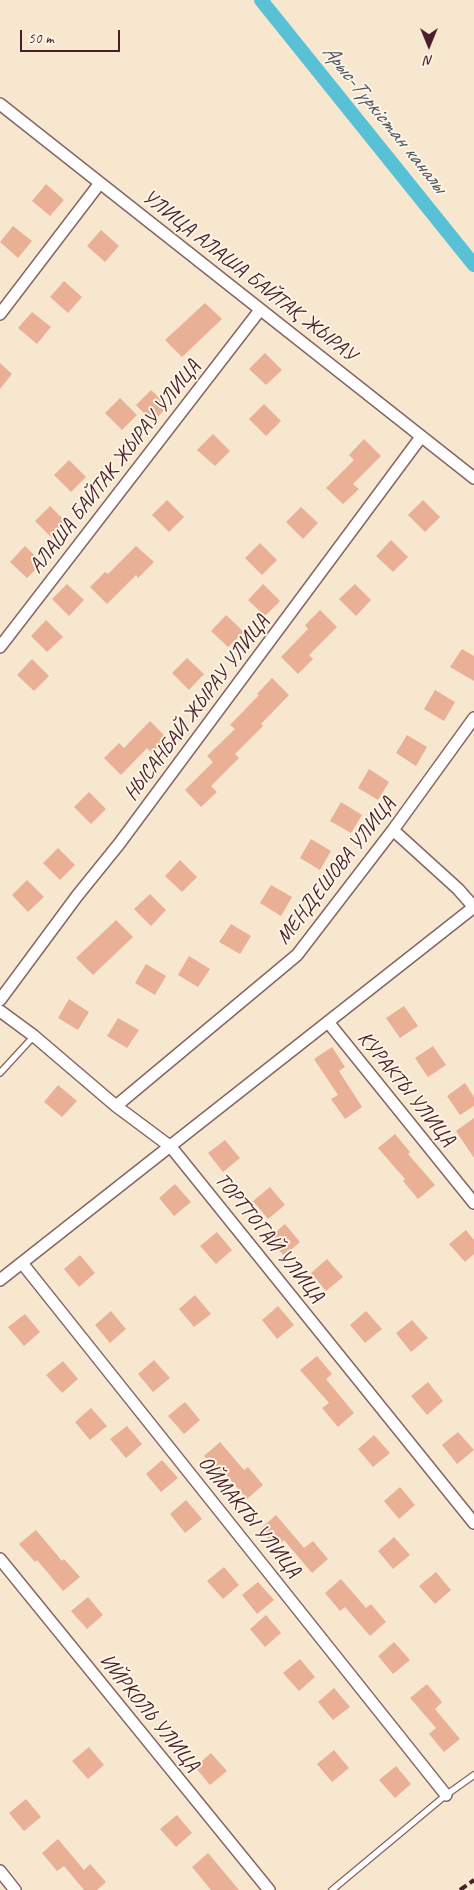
<!DOCTYPE html>
<html>
<head>
<meta charset="utf-8">
<style>
	body { margin:0 }
	#map { position:relative; width:474px; height:1890px; overflow:hidden; background:#f7e7cf; font-family:Caveat,sans-serif }
	canvas { display:block }
	.north { position:absolute; left:404px; top:20px; width:50px; height:50px; -webkit-text-stroke:4px #fcf5e5; paint-order:stroke; rotate:180deg; font-size:14px; font-weight:700; line-height:20px; text-align:center; color:#4a1f2b }
	.north::after { content:''; display:block; margin:auto; width:18px; height:22px; background:#4a1f2b; clip-path:polygon(50% 0,100% 100%,50% 72%,0 100%) }
	.scale { position:absolute; left:20px; top:30px; width:100px; height:22px; box-sizing:border-box; border:2px solid #4a1f2b; border-top:0; padding-left:6px; font-size:15px; line-height:18px; white-space:nowrap; color:#4a1f2b; -webkit-text-stroke:4px #fcf5e5; paint-order:stroke }
</style>
</head>
<body>
<div id="map">
<canvas width="474" height="1890"></canvas>
<div class="north">N</div>
<div class="scale">50 m</div>
</div>
<script>
const ctx = document.querySelector('canvas').getContext('2d');
ctx.lineJoin = 'round';
function stroke(path, color, width, dash) {
  ctx.strokeStyle = color;
  ctx.lineWidth = width;
  ctx.lineCap = dash ? 'butt' : 'round';
  ctx.setLineDash(dash || []);
  ctx.stroke(path);
}
function paint(path, color) {
  ctx.fillStyle = color;
  ctx.fill(path, 'evenodd');
}
function drawText(font, color, halo, rows, align = 'center') {
  ctx.font = font + ' Caveat,sans-serif';
  ctx.lineWidth = 4;
  ctx.setLineDash([]);
  ctx.textBaseline = 'middle';
  ctx.strokeStyle = halo;
  ctx.fillStyle = color;
  for (const [text, x, y, turn = 0] of rows) {
    ctx.save();
    ctx.translate(x, y);
    ctx.rotate((+turn || 0) * Math.PI / 180);
    ctx.textAlign = isNaN(turn) ? turn : align;
    if (halo) ctx.strokeText(text, 0, 0);
    ctx.fillText(text, 0, 0);
    ctx.restore();
  }
}
const canal = new Path2D(`
	M261,0L474,265`);
const building = new Path2D(`
	M46,184L64,200L50,216L32,201Z
	M13,226L32,241L18,258L0,242Z
	M101,230L119,246L105,262L87,246Z
	M64,281L82,297L68,313L50,297Z
	M205,303L222,319L182,357L165,340Z
	M32,312L51,327L37,344L18,328Z
	M265,353L282,370L266,385L249,369Z
	M0,363L12,374L0,389Z
	M151,390L168,406L153,422L136,405Z
	M120,398L137,415L122,430L105,413Z
	M264,404L281,421L266,436L249,419Z
	M213,434L230,451L215,466L197,450Z
	M364,439L381,456L353,484L359,489L343,504L326,488L354,460L349,455Z
	M69,460L86,477L71,492L54,475Z
	M167,500L184,517L169,532L152,515Z
	M423,500L440,517L425,532L408,515Z
	M50,506L67,523L52,538L35,521Z
	M301,507L318,523L303,539L286,522Z
	M391,540L408,557L393,572L376,556Z
	M260,543L277,560L262,575L245,558Z
	M25,546L42,563L27,578L10,562Z
	M136,546L154,562L138,578L136,575L107,604L90,587L105,572L108,574Z
	M67,584L84,600L69,616L52,599Z
	M263,584L280,601L265,616L248,600Z
	M355,584L371,600L356,616L339,599Z
	M320,610L337,627L309,655L313,659L298,674L281,657L308,629L305,625Z
	M226,615L244,632L228,647L211,631Z
	M46,620L63,637L47,652L31,636Z
	M462,649L474,656V681L450,667Z
	M187,658L204,674L189,690L172,673Z
	M32,659L49,676L34,691L17,675Z
	M272,678L289,695L261,724L263,726L235,754L239,758L211,786L217,792L201,807L185,790L213,762L207,756L235,729L230,725L259,695L257,694Z
	M435,690L455,702L444,721L424,709Z
	M150,721L167,738L152,753L147,748L121,775L104,758L119,743L124,748Z
	M407,735L427,747L416,766L396,753Z
	M369,769L389,782L378,800L358,788Z
	M89,792L106,809L91,824L74,807Z
	M341,802L362,815L351,833L330,821Z
	M311,839L331,851L320,870L300,858Z
	M58,848L75,865L60,880L43,863Z
	M180,860L197,877L182,892L165,876Z
	M27,880L44,897L28,912L12,895Z
	M271,885L292,897L281,916L260,903Z
	M150,894L166,910L151,926L134,909Z
	M116,920L133,937L93,975L76,958Z
	M231,924L251,936L240,954L219,942Z
	M189,956L210,969L198,987L178,975Z
	M146,964L166,976L155,995L135,983Z
	M69,999L89,1012L78,1030L58,1018Z
	M404,1006L418,1026L400,1038L386,1018Z
	M118,1018L139,1030L127,1048L107,1036Z
	M433,1046L446,1065L428,1077L415,1058Z
	M332,1047L345,1067L339,1071L362,1107L345,1119L331,1099L338,1095L314,1059Z
	M465,1083L474,1097V1106L460,1115L447,1096Z
	M58,1085L77,1101L62,1117L44,1102Z
	M474,1118V1158L456,1131Z
	M395,1134L410,1152L408,1154L435,1185L418,1199L403,1181L405,1179L378,1148Z
	M225,1140L240,1158L223,1172L208,1153Z
	M175,1184L191,1202L174,1216L159,1198Z
	M270,1187L285,1205L268,1219L253,1201Z
	M285,1224L300,1242L284,1256L269,1238Z
	M466,1230L474,1240V1254L465,1262L449,1244Z
	M217,1232L232,1250L216,1264L200,1246Z
	M80,1255L95,1273L79,1287L64,1269Z
	M327,1259L343,1277L326,1291L311,1273Z
	M195,1295L211,1314L194,1327L179,1309Z
	M278,1306L294,1325L277,1339L262,1320Z
	M111,1311L126,1329L110,1343L95,1325Z
	M366,1311L382,1329L365,1343L350,1325Z
	M25,1314L40,1332L24,1346L8,1327Z
	M412,1320L428,1338L411,1352L396,1333Z
	M317,1356L332,1374L326,1379L354,1413L338,1427L322,1408L329,1403L300,1370Z
	M154,1360L170,1378L153,1392L138,1374Z
	M63,1361L78,1379L62,1393L46,1375Z
	M428,1382L443,1401L427,1415L411,1396Z
	M185,1402L200,1420L184,1434L168,1416Z
	M91,1408L107,1426L90,1440L75,1422Z
	M127,1426L142,1444L126,1458L110,1439Z
	M458,1432L474,1450L457,1464L442,1445Z
	M374,1435L390,1453L373,1467L358,1449Z
	M220,1442L244,1470L248,1467L263,1485L247,1499L223,1471L219,1474L204,1456Z
	M162,1460L178,1478L161,1492L146,1474Z
	M400,1487L415,1505L399,1519L384,1501Z
	M186,1500L202,1519L185,1533L170,1514Z
	M276,1515L304,1548L313,1541L328,1559L312,1573L284,1540L275,1547L260,1529Z
	M36,1530L62,1561L64,1559L80,1577L63,1591L37,1560L35,1562L19,1544Z
	M394,1537L410,1555L393,1569L378,1551Z
	M224,1567L239,1585L223,1599L207,1581Z
	M436,1572L451,1590L435,1604L419,1586Z
	M341,1579L366,1608L371,1604L386,1622L370,1636L345,1607L340,1611L325,1593Z
	M258,1582L274,1600L257,1614L242,1595Z
	M88,1597L103,1615L87,1629L71,1611Z
	M266,1615L281,1633L265,1647L250,1629Z
	M394,1642L410,1660L393,1674L378,1656Z
	M300,1659L315,1677L299,1691L283,1673Z
	M427,1684L442,1702L435,1709L460,1739L444,1752L429,1734L436,1728L410,1698Z
	M334,1688L350,1707L333,1720L318,1702Z
	M89,1747L104,1765L88,1779L72,1761Z
	M334,1750L349,1768L332,1782L317,1764Z
	M211,1753L227,1771L210,1785L195,1767Z
	M396,1766L411,1784L395,1798L379,1780Z
	M26,1799L41,1817L24,1831L9,1813Z
	M177,1815L192,1833L176,1847L160,1829Z
	M58,1839L84,1870L90,1864L106,1882L97,1890H84L64,1866L57,1871L42,1853Z
	M208,1853L239,1890H211L192,1867Z`);
const lane = new Path2D(`
	M0,1073L34,1036
	M332,1890L446,1795L474,1775`);
const street = new Path2D(`
	M0,104L474,478
	M0,314L100,183
	M0,647L260,310
	M393,830L458,889L474,907
	M0,1000L77,896L119,844L421,437
	M0,1011L34,1036L116,1106L171,1147L474,1523
	M328,1022L474,1203
	M116,1106L297,955L393,830L474,718
	M22,1263L446,1795
	M0,1280L474,907
	M0,1559L269,1890
	M0,1871L15,1890`);
const rail = new Path2D(`
	M460,1890L474,1880`);
const streetNames = [
	["УЛИЦА АЛАША БАЙТАҚ ЖЫРАУ",249,276,38],
	["АЛАША БАЙТАК ЖЫРАУ УЛИЦА",115,467,-52],
	["НЫСАНБАЙ ЖЫРАУ УЛИЦА",197,708,-53],
	["МЕНДЕШОВА УЛИЦА",336,871,-52],
	["КУРАКТЫ УЛИЦА",406,1089,51],
	["ТОРТТОГАЙ УЛИЦА",269,1238,51],
	["ОЙМАКТЫ УЛИЦА",249,1517,51],
	["ИЙРКОЛЬ УЛИЦА",149,1713,51]
];
const waterNames = [
	["Арыс-Түркістан каналы",384,119,51]
];
stroke(canal, '#58c1d5', 14);
paint(building, '#e9b096');
stroke(lane, '#876564', 8);
stroke(street, '#876564', 14);
stroke(lane, '#fff', 5.5);
stroke(street, '#fff', 11);
stroke(rail, '#4a1f2b', 4, [8, 4]);
drawText('21px', '#4a1f2b', '#fcf5e5', streetNames);
drawText('italic 22px', '#4f5866', '#fcf5e5', waterNames);
</script>
</body>
</html>
